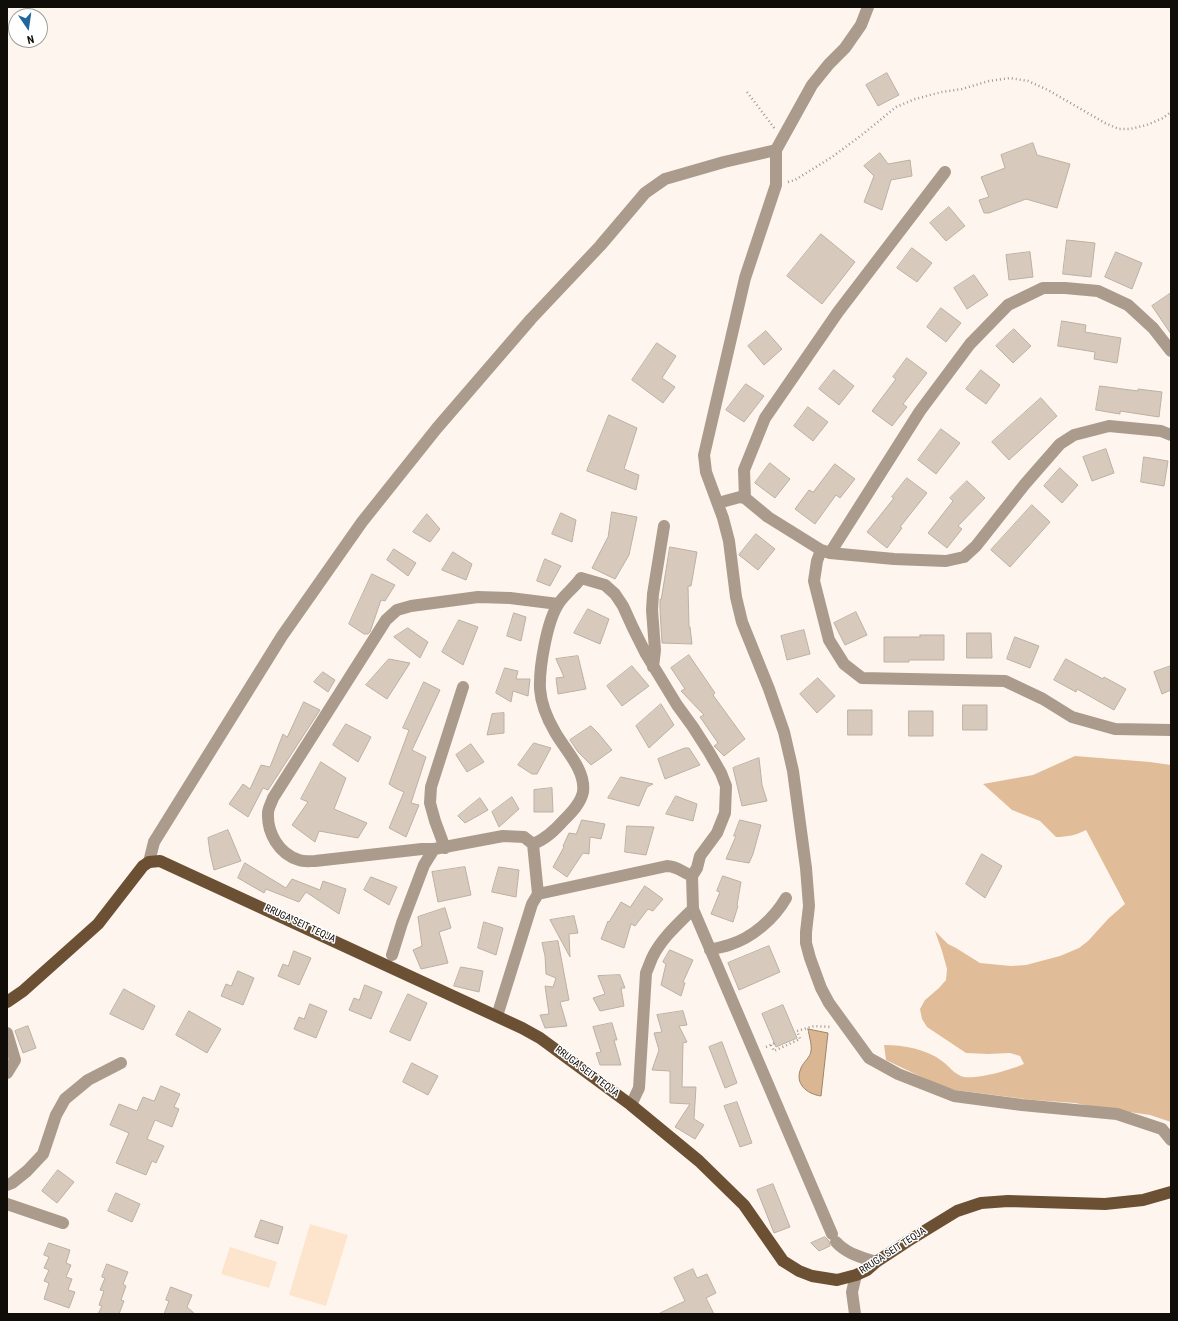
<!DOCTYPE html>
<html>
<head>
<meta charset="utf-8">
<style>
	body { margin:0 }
	#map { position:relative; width:1178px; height:1321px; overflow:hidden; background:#fef6ee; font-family:"Roboto Condensed",sans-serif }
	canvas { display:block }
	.frame { position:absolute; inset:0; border:8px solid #100c08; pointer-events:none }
	.north { position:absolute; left:8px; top:8px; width:40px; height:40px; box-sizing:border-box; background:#fff; border:1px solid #9f9e9c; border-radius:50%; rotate:167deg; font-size:11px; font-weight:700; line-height:16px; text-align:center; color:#100c08 }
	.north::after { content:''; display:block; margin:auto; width:14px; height:18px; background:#22679b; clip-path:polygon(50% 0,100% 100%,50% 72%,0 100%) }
</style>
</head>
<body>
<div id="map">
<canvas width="1178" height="1321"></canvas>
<div class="frame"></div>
<div class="north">N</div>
</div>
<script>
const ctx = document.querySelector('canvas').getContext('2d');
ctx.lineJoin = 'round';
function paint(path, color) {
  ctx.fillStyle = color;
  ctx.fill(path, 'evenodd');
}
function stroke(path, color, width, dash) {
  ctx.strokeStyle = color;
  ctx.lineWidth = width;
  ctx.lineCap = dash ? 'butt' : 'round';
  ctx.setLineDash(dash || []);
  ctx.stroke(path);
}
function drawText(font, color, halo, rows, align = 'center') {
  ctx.font = font + ' "Roboto Condensed",sans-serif';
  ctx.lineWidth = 3;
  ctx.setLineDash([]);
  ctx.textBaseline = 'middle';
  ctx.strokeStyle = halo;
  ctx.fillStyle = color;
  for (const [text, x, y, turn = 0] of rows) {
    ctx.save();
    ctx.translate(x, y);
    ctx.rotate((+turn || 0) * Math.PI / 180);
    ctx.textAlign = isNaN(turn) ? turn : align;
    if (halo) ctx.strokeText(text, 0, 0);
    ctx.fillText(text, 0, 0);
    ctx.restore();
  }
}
const green = new Path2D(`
	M310,1224L348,1235L326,1306L289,1295Z
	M230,1247L277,1262L269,1288L221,1274Z`);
const forest = new Path2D(`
	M1075,756L1150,762L1171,765V1122L1150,1115L1095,1107L1075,1103L1033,1100L955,1090L936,1084L886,1060L884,1045C904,1045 926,1049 942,1061C949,1066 955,1075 964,1077C979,1079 1010,1070 1024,1064L1020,1056L1010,1053L988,1054L966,1053L927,1027L922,1019L920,1009L925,1000L939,988L946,980L947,969L942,951L935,931L948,944L956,948L980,963L1011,966L1026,965L1060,956L1079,948L1088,941L1109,918L1125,904L1086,830C1076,835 1068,837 1056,837L1040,821L1012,810L983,784L1033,775Z`);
const water = new Path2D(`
	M808,1029L828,1033L821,1096C807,1094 794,1084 801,1068C804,1061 810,1058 811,1051C812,1044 809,1036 808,1029Z`);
const building = new Path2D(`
	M887,73L899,95L878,106L866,85Z
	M1033,143L1037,155L1070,164L1057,208L1026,199L989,213H984L979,200L989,197L981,177L1005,168L1001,155Z
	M880,153L888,164L910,160L912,176L891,180L882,210L864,202L874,176L864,166Z
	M949,207L965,226L946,241L930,223Z
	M821,234L855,262L822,304L787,276Z
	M1067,240L1095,243L1091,277L1063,274Z
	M912,248L932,263L917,282L897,268Z
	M1030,252L1033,277L1009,280L1006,255Z
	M1116,252L1142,263L1132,289L1105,277Z
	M974,275L988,295L967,309L954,288Z
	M1171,293V334L1152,306Z
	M941,308L961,323L946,342L927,327Z
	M1062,321L1086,325L1085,332L1121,338L1117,363L1094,359L1095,352L1058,346Z
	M1014,329L1031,346L1013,363L996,346Z
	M766,331L782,349L764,365L748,346Z
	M657,343L676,356L662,378L675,387L663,403L632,380Z
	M907,358L927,373L903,404L907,407L892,426L872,411L896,379L893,377Z
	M834,370L854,386L839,405L819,389Z
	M981,370L1000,385L986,404L966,389Z
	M746,384L764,396L744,422L726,410Z
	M1100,386L1138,391V389L1162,392L1159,417L1120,411V414L1096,410Z
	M1041,398L1057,416L1009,460L992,442Z
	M808,407L828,422L813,441L794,426Z
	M609,415L637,428L624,469L639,475L636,490L587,471Z
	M941,429L960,443L936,474L918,460Z
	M1106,449L1114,473L1092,481L1083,457Z
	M1144,457L1168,461L1164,486L1141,482Z
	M770,463L790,479L775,498L755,483Z
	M835,464L855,479L840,498L836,495L815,524L795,509L809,490L813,492Z
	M1060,468L1078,485L1062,503L1044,486Z
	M907,478L927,493L900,527L902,528L887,548L867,532L894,498L892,497Z
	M967,481L985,498L958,526L962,529L947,548L928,533L953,501L950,498Z
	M1032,505L1050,522L1010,567L991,550Z
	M612,512L637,517L629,555L615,579L592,568L608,537Z
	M561,513L576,520L572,542L552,534Z
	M427,514L440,529L430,542L413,532Z
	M756,534L775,549L758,570L739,555Z
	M670,547L697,552L691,586H688L689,627H690L692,644L662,643L660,610V599H661Z
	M394,549L416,563L408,576L387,560Z
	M453,552L472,564L466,580L442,570Z
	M545,559L561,566L550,586L537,581Z
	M372,574L395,585L385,601L381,600L370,632L368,634H364L349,624Z
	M588,609L609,619L600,644L574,633Z
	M856,612L867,635L845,645L834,623Z
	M514,613L526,617L521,641L507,636Z
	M459,620L478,627L463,665L442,652Z
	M408,628L428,642L420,658L394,637Z
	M804,630L810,654L787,660L781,636Z
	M967,633H991L992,658H967Z
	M920,635H944V660H909V662H884V637H920Z
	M1015,637L1039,646L1030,668L1007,659Z
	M689,655L715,693L713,695L745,739L724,756L714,746L718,743L700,717L704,715L681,691L685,689L671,668Z
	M578,656L586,689L558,694L556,678L564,677L556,659Z
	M389,659L410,663L387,699L366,685Z
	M1066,659L1103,679L1104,677L1126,689L1114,710L1077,689L1076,692L1054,680Z
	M632,666L649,686L622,706L607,686Z
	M1171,666V690L1162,694L1154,672Z
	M505,668L518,671L516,679H530L528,696L513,691L511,702L496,693Z
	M323,672L335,680L328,692L314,682Z
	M818,678L835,696L817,713L800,694Z
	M424,682L440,690L412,750L426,757L411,803L419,805L406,837L389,828L404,792L395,788L389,784L409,730L403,728Z
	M304,702L320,710L268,790L263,788L248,817L229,804L243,784L250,789L261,765L270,767L283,734L287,737Z
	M661,704L674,725L649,748L636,726Z
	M963,705H987V730H963Z
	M848,710H872V735H848Z
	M909,711H933V736H909Z
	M504,713V733L487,735L492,714Z
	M346,724L371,737L358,762L333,745Z
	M591,726L598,733L612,750L591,765L578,752L570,740Z
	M534,743L551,748L537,774H532L518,765Z
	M471,744L484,762L467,772L456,755Z
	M685,748H689L700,765L665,779L658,759Z
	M759,758L762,785L767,801L742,806L733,768Z
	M321,762L346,778L334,809L367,823L358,838L319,831L315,842L292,825L308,802L301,799Z
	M621,777L653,784L647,787L639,806L608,798Z
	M552,788L553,812H534V790Z
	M676,796L697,804L693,821L666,814Z
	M512,797L519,809L499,827L492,812Z
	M480,798L488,810L465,823L458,816Z
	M582,820L605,824L601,839L590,837L589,854L583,853L567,877L553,867L564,847L563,846L569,833L576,834Z
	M740,820L761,825L753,854L749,863L726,859L736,836H734Z
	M627,826L654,827L646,855L625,852Z
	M228,830L241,861L214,870L210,853L208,838Z
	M982,854L1002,866L985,898L966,884Z
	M245,863L286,888L292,879L320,890L323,881L346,889L339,914L306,892L299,902L266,889L264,893L238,878Z
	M465,867L471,895L438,902L432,872Z
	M499,867L519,870L516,897L492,892Z
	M723,876L741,882L737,905L738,906L733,922L711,914L720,892L717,891Z
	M371,877L397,887L389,905L364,890Z
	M645,886L663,899L653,911L648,909L635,926L631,924L624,948L601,939L608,921L609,922L621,902L630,907Z
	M445,908L451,928L439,932L448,963L421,969L413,950L422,946L418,917Z
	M574,916L578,933L569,934L570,957L550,920Z
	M484,922L503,928L496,955L478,948Z
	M558,941L569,1000L560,1002L567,1026L545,1028L540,1015L549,1014L545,986L553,987L556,978L546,974L545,956L542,943Z
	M769,946L780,972L739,990L728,963Z
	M670,950L693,960L683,982L685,983L681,996L661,985L666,964L663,962Z
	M294,951L311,958L299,985L278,976L283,964L288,966Z
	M461,967L483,971L479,992L454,986Z
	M238,971L254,978L243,1005L221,996L226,984L231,986Z
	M620,975L625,988H621L624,1006L600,1011L593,998L605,994L598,976Z
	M365,985L382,992L371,1019L349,1010L354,998L359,1000Z
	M124,989L155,1006L143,1030L110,1014Z
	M408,994L427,1003L410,1041L390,1032Z
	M310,1004L327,1011L316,1038L294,1029L299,1017L304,1019Z
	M783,1005L797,1038L776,1047L762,1014Z
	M189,1011L221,1029L207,1053L176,1035Z
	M683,1011L687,1025L679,1026L687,1042L683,1043L682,1087H696L694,1119L704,1125L695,1139L675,1127L690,1104L670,1103V1071L652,1070L659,1050L654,1033L662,1032L657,1015Z
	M612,1023L617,1040H614L621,1065H600L596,1053L601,1052L593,1027Z
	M28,1026L36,1048L23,1053L15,1031Z
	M722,1042L737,1083L725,1088L709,1047Z
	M412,1063L438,1076L428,1095L403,1082Z
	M161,1086L180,1094L174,1107L179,1109L172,1127L155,1120L147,1139L164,1146L156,1163L152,1161L146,1175L116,1163L129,1133L110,1125L119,1104L137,1111L143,1097L154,1101Z
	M737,1102L752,1143L740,1147L724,1106Z
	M58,1170L74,1182L57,1203L42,1191Z
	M773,1184L790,1227L774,1233L757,1190Z
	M116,1193L140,1204L132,1222L108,1211Z
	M261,1220L283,1227L278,1244L255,1237Z
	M825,1237L829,1241L830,1246L819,1251L811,1243Z
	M49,1243L70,1250L66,1263L71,1265L66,1277L72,1279L68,1290L75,1292L69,1308L44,1299L49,1283L44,1281L49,1270L44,1268L49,1257L44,1255Z
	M107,1264L128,1272L123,1284L126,1286L121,1300L124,1301L119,1314H98L102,1306L99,1305L104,1291L100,1290L105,1278L102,1277Z
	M693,1269L697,1278L707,1274L716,1293L706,1298L714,1314H658L685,1301L674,1278Z
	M171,1287L192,1295L187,1307L195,1314H164L169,1301L166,1300Z`);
const path = new Path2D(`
	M747,92L775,129
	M788,182L795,180L832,157L863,134L896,107L915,99L942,92L962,89L989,81L1010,78L1028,81L1048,90L1105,123L1119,129H1130L1147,125L1163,118L1171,112
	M771,1045L774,1051L800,1039L797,1031L814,1026L831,1027
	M766,1047L775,1043`);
const minor = new Path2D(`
	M868,7L861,25L845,48L829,64L812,85L776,150V185L745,278L704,455L706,472L723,518L729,541L736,597L742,622L769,689L784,732L793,771L806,868L809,906L806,932V943L810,958L821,988L829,1003L869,1058L898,1074L954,1096L1022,1105L1117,1114L1162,1129L1171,1140
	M745,498L744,470L765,418L838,312L945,172
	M718,503L740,497L745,498L768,517L821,550L830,553L894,559L946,561L964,557L976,546L1025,484L1060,444L1074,435L1109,426L1161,431L1171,435
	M821,550L817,561L814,581L829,640L844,664L862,678L1005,681L1043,699L1072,717L1115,729L1171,730
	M830,553L920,411L970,344L1008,305L1043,288H1065L1098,291L1128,305L1153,328L1171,351
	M653,667L655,650L652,610L653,594L664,526
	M445,848L435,821L430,803L431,787L463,687
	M434,849H422L315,861C310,861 304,862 299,860C279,854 267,833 268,813C268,808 272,802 273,798L386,620L397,610L411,606L478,597L510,598L558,604
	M149,862L154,842L282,636L362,522L437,428L531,319L600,246L645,193L665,179L724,162L776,150
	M538,894L533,844C546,839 555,830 564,820C571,813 581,803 583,792C586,770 565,750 555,732C548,720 541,704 540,689C539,668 547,620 559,603C565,594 574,588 581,578L605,585L615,594L623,606L633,628L646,654L677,705L693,727L709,752L721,773L726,786L725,813L717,833L700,856L697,868L692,876L693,909L832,1234
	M710,950C716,948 723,947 729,945C752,938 774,919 786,898
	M392,955L402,923L424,865L434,849L503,836L524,837L533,844
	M497,1016L532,904L538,894L667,866C677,866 682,872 692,876
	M7,1033L15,1060L7,1073
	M631,1105L639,1088L646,973C648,968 650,963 652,958C661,939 678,924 693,909
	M7,1185L12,1183L27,1171L43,1154L56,1115L65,1099L88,1080L121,1063
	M7,1204L63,1223
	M836,1242C847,1254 861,1257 876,1262
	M855,1314L852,1292L856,1275`);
const major = new Path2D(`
	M7,1002L23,991L98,924L143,866L149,862L160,861L522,1028L540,1038L631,1105L699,1161L744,1205L783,1261L799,1271L812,1276L837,1280L856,1275L867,1270L876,1262L908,1241L957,1211L981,1203L1008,1201L1105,1204L1143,1200L1171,1192`);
const streetNames = [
	["RRUGA SEIT TEQJA",300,924,25],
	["RRUGA SEIT TEQJA",587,1072,37],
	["RRUGA SEIT TEQJA",893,1251,-33]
];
paint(green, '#fde4cc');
paint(forest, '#e1bc98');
paint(water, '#dbb692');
stroke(water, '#9e8369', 1);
paint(building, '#d7c9bc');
stroke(building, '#bdb0a3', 1);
stroke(path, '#9f9892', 2.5, [1, 3]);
stroke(minor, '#ab9b8c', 12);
stroke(major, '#6b5034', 12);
drawText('10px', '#100c08', '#fff', streetNames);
</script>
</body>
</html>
